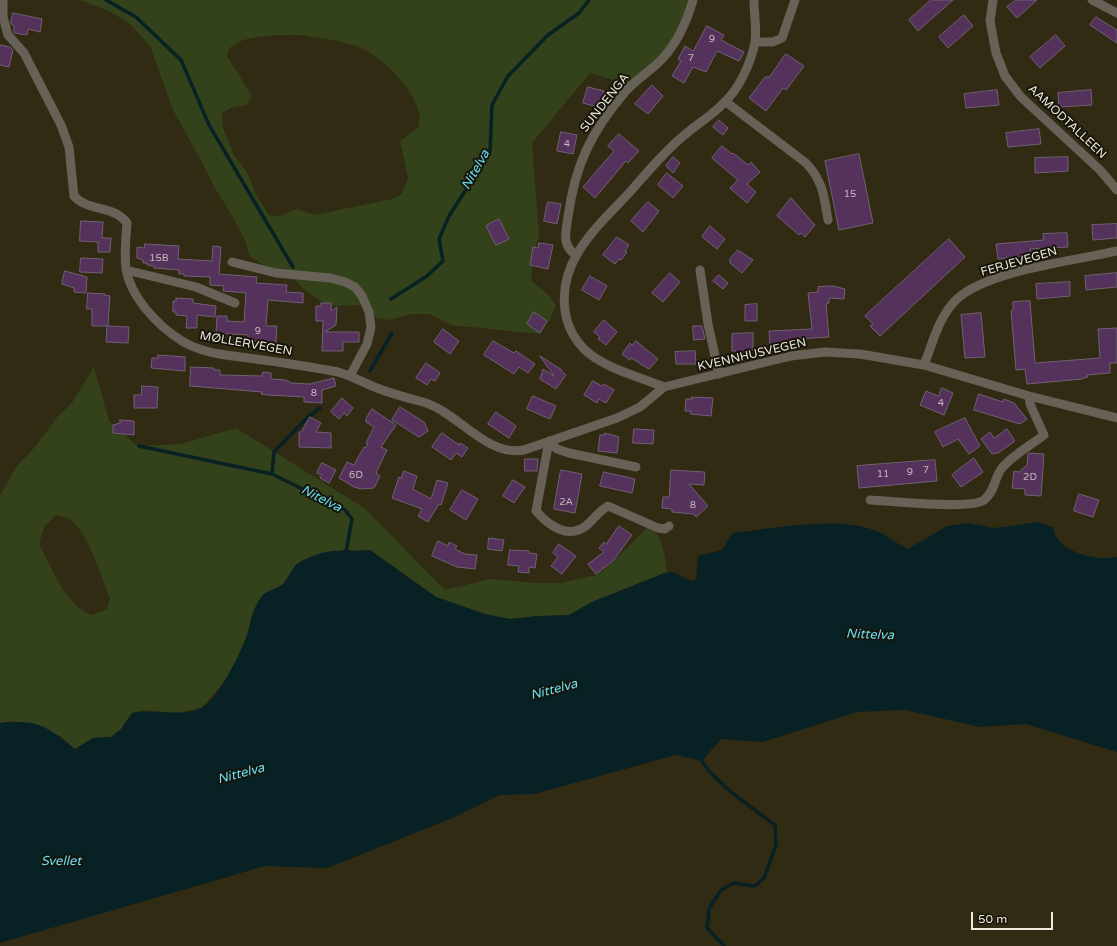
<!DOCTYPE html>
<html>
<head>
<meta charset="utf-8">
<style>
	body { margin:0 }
	#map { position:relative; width:1117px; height:946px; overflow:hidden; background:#322b14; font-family:"Varela Round",sans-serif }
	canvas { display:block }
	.scale { position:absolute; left:971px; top:912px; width:82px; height:18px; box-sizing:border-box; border:2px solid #ece7da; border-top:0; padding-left:5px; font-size:12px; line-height:14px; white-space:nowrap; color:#ece7da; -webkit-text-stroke:3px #17140a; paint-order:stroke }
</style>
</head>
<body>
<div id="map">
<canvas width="1117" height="946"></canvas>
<div class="scale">50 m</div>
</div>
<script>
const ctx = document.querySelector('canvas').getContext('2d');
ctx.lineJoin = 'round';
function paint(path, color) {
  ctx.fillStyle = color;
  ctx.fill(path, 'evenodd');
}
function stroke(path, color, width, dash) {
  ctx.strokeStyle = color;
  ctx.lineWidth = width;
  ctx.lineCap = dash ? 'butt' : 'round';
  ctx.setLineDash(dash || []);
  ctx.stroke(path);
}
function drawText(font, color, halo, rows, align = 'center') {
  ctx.font = font + ' "Varela Round",sans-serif';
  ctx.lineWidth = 4;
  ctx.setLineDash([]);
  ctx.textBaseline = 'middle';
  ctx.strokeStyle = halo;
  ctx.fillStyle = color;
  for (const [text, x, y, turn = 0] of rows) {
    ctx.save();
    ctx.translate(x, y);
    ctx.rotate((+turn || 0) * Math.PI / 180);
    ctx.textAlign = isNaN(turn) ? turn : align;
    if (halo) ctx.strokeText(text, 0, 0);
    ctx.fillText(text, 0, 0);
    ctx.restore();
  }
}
const green = new Path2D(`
	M80,0H694L679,39L631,85L590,73L532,143L539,236L533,257L531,280L548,295L556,305L550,320L539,334L451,325L429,314H412L389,320L376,318L366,305L328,306L306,291L290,275L269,269L249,255L246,243L234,219L212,183L203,164L173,110L150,46L131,25L111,12ZM301,35C318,38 336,40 353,45C380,53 414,87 420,116C420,119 418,124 418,128L400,141L408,178L402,194L392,199L315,215L297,209L279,216L269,215L256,195L248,174L234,155L223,128L222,114L230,108L247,105L252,96L227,56C228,54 228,50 230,48C242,34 284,35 301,35Z
	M94,367L109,421L137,446L181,444L236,428L364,508L445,590L490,579L536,583H561L597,575L613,562L650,525C662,538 665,554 667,572L592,602L569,615L538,616L510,619L485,614L436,597L370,550L356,551L346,549L296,565L283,584L263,595L252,614L247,636L237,660L226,680L201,708L175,713L144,710L132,713L121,729L111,737L93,738L75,749L59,735L15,721L0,723V495L17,466L36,446L58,416L72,403ZM56,515C59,516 64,516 68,518C87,529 102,578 110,599L107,609L92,615C65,606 52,567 39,544L44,527Z`);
const water = new Path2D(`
	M1038,522L1053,527C1054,531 1055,536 1058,539C1067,554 1101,561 1117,557V752L1026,724L980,727L905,710L857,712L763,742L721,739L702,761L676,755L534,794L500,795L450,819L327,868L265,866L0,943V723C38,719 47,726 75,749L93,738L111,737L121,729L132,713C153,708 181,718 201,708C217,701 240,654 246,638C251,624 252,608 262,596C267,590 277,589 283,584C288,579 291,571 295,566C299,561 310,557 316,555C334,548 352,552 370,550L436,597L485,614L510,619L538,616L569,615L592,602L667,572H673L691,581L696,580L698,556L722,550L732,533C773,529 838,515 876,531C887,535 897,544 908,549L947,526L968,523L995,528Z`);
const stream = new Path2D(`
	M106,0L136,17L181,60L209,125L293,267
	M391,299L427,276L443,261L439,239L449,216L490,152L492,105L508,76L548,35L579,13L589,0
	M370,371L392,333
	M320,408L308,417L274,452L272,474L345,510L352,519L346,552
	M139,446L272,474
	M700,758C713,782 753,808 775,825L776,845L764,878L755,886L734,883L721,890L709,909L707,928L724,946`);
const building = new Path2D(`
	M931,0H953L918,31L909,20Z
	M1016,0H1037L1017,18L1007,7Z
	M13,13L42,19L40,32L28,29L27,35L14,33V26L11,24Z
	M964,15L973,26L948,48L939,37Z
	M1096,17L1117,30V43L1090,25Z
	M707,26L724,35L721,40L744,52L739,61L717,51L706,72L693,67L684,83L672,76L681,61L678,59L685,46L693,51Z
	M1056,35L1065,46L1040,68L1030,57Z
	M0,45L10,47L13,50L9,67L0,65Z
	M786,54L804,66L786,90L783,88L766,111L749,98L765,77H769Z
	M652,85L663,96L648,114L635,104Z
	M588,87L604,91L602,98L606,99L604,109L583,103Z
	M997,90L999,105L966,108L964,94Z
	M1091,90L1092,105L1059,107L1058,93Z
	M719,120L728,128L723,135L713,127Z
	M1039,129L1041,144L1008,147L1006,133Z
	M561,132L577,135L573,154L557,151Z
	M619,134L639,151L628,163L626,161L595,198L583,187L614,151L608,146Z
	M722,146L732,154L733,153L748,165L751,162L760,172L747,184L756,192L747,203L730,188L738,180L712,158Z
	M859,154L873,223L839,230L825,161Z
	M673,157L680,163L673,173L666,166Z
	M1068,157V171L1035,173V158Z
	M667,173L683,186L673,198L658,185Z
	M791,198L815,225L805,237L801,233L799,235L777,216Z
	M548,202L561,204L557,224L544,221Z
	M648,202L659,211L643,232L631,221Z
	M499,219L509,239L496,245L486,226Z
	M81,221L103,222L102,238H111L110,252H98V242L80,241Z
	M1117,224V238L1093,240L1092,225Z
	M710,226L725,239L717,249L702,237Z
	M1067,233L1068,247L1030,249L1031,256L998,259L996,244L1044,240L1043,234Z
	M617,237L629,245L625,251L627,252L621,260L619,259L615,264L603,255Z
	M949,239L965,257L880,336L870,326L873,324L865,316Z
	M539,243L553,245L548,269L530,265L533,247L538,248Z
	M145,244L179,246L178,259L212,261L213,246L221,247L219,274L257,277L256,283L287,285L286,292L303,293V303L268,300L266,326H277L276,343L248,341V335L216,333L217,316H227V321L244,322L246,293L223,291L224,286L210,285V277L184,276V274H179V270L154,268V266L147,265V263H143V260L137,258V247L144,248Z
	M738,250L753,260L742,273L730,263V259Z
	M81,258L103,259L102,273L80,272Z
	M65,271L87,277L86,293L74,292V288L62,284Z
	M670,273L680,282L663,302L652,293Z
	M1117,273V287L1086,290L1085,276Z
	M719,275L728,283L723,289L713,281Z
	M590,276L607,286L599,300L582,290Z
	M1070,282V296L1037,299L1036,284Z
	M833,286L845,289L844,299L829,298V303L826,304L829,337L797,339V344L770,347L769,331L812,329L808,293L818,292V287Z
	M88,293L105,294L104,295L110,296L108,326L129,327L128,343L106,342L107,326H92V309H87Z
	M176,298L193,299V303L216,306L215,317L197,315V328H186L187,316L176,315V312H173V301H176Z
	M1030,301L1035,363L1100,358L1098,329L1117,328V363H1110V373L1087,375L1088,377L1083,378V379L1027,384L1025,369L1016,370L1011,311L1013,310V302Z
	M321,303H331V311L337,307L336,325L325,332H359V342H343V351H322L323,321H316V306H321Z
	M757,304V321H745V305Z
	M534,312L547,321L540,333L527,324Z
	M981,313L985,357L965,358L961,315Z
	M604,320L617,332L606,345L598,339L600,337L594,332Z
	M693,326H702L705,339L694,340Z
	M443,329L459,341L450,354L434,342Z
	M753,333V350H749V354H737L736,351H732V334Z
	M493,341L514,353L516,351L535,364L528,373L519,367L514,374L484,355Z
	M636,341L658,359L649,369L631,358L630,360L622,354L630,343L632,345Z
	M695,351L696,364H676L675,352Z
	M158,355L185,357V371L151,368L152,358H158Z
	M540,356L562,370L561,371L566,375L556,389L540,379L543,369L554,376Z
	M426,363L440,373L435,381L431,379L427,385L416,378Z
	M191,367L214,368V370H220V375L262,376L263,372L271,373V379L286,380L291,383L310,384L334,378L336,386L322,390V403L304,402V397L268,395L261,394L262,392L190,386Z
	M593,381L602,386L604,384L614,390L606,403L599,399L597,403L584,395Z
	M142,386L158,387L157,408H134V395H141Z
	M942,388L953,393L944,415L920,405L926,391L938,396Z
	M979,394L1003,402L1004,399L1014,403L1027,419L1020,424L974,410Z
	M533,396L556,406L550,419L527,409Z
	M692,397L713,398L711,416L690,414L691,411H685L686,399H692Z
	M342,398L353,408L347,416L344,413L339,419L331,412Z
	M400,407L424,422L428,431L419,437L392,420Z
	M372,409L396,425L381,447L387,450L376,473L380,476L374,488L361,489L354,487L339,478L347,462L354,465L364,447L365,448L368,444L366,443L374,427L366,422V419Z
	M496,412L516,426L509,438L488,424Z
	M310,417L321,423L316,432L331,433V448L299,447V432H301Z
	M965,418L980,446L969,454L958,439L943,447L935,432Z
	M120,420L134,421V435L113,433V425L120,423Z
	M634,429L654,430L653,444L633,443Z
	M1007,429L1015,441L998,453L992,454L981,439L990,432L994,438Z
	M442,433L459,445L460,443L468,448L462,457L456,453L451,460L432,447Z
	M605,433L619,437L617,453L598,451L600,435H604Z
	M1029,453L1044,454L1041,496L1025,495V489L1012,488L1014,471L1019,472L1027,465L1028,454Z
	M974,458L983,472L961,487L952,475Z
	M525,459H538L537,471H525Z
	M935,460L937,481L859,488L857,466Z
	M322,463L336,470L329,483L320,478L322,475L317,473Z
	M561,470L582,474L575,513L554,509Z
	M671,470L705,472L704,485L689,484L708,506L696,517L694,514L672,512V509L662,508L663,497H669Z
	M404,471L417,476L413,489L431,499L437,480L448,483L441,505L439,504L428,522L418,516L422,509L392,498L399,477L401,478Z
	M604,472L635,479L632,493L600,486Z
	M513,480L525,487L514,503L503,496Z
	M462,490L478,499L466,520L450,510Z
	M1079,494L1099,500L1093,517L1074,511Z
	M619,526L632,535L613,561L596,574L588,564L604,552L599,548L604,542L606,544Z
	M489,538L504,540L502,551L488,549Z
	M438,541L448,546L449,542L457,546L455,549L465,554L477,555L475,569L457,567L432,556Z
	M559,544L576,556L562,574L551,566L558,557L553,553Z
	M510,550L529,551V553L537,554L535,568L529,567V573L518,572L519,566L508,565Z`);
const street = new Path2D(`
	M3,0V17L8,35L24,53L61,125L69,147L74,196C88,212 114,205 127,223C126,238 124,253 126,268C130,297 158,326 182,341C201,353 226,355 248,358C278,362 308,366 338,372C352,376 364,383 377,388C392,394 408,398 423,402C458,412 486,457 524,450L617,418L640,407L664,387L791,356L825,352L860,354L924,365L1029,396L1117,418
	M993,0L990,21L996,53L1005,76L1021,97L1100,170L1117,190
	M1092,0L1117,13
	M755,42H773L782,38L795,0
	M726,102L806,163C823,181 824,196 828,220
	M576,255C561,245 566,232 568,217C575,165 591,132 625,92C636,79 651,71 662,59C677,43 687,21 693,0
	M232,262L276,273L330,278L345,282L355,287L362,296L369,312L371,327L367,344L350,376
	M126,270L196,287L235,303
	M700,270L708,324L719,374
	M924,365C933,342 939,316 957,299C988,270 1075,261 1117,251
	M664,387C640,377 604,368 585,350C574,339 567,326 565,310C558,260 598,226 629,193C646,174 662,154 681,138C699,122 721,110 735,90C744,77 752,58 755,42C757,29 754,14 754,0
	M549,441L536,511C549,526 569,540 587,525C594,519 600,510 608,506L658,528L665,529L669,526
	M549,441L557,449L569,453L636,467
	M870,500C891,501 971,510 984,500C995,492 994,478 1002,468C1014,454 1030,446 1044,435L1030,404L1029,396`);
const numberNames = [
	["9",712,39],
	["7",691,58],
	["4",567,144],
	["15",850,194],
	["15B",159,258],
	["9",258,331],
	["8",314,393],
	["4",941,403],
	["7",926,470],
	["9",910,472],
	["11",883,474],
	["6D",356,475],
	["2D",1030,477],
	["2A",566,502],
	["8",693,505]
];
const streetNames = [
	["SUNDENGA",605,103,-52],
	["AAMODTALLEEN",1067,122,43],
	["FERJEVEGEN",1019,262,-16],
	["MØLLERVEGEN",246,344,10],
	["KVENNHUSVEGEN",752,355,-13]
];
const waterNames = [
	["Nitelva",476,170,-60],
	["Nitelva",321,499,27],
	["Nittelva",870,635,2],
	["Nittelva",554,690,-15],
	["Nittelva",241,774,-15],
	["Svellet",61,862]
];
paint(green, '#33421a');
paint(water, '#082125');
stroke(stream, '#082125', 3.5);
paint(building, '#54325b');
stroke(building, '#716074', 1);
stroke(street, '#676157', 9);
drawText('10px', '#c6baba', null, numberNames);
drawText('12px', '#ece7da', '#17140a', streetNames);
drawText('italic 13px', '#68ddf3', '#17140a', waterNames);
</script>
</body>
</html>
